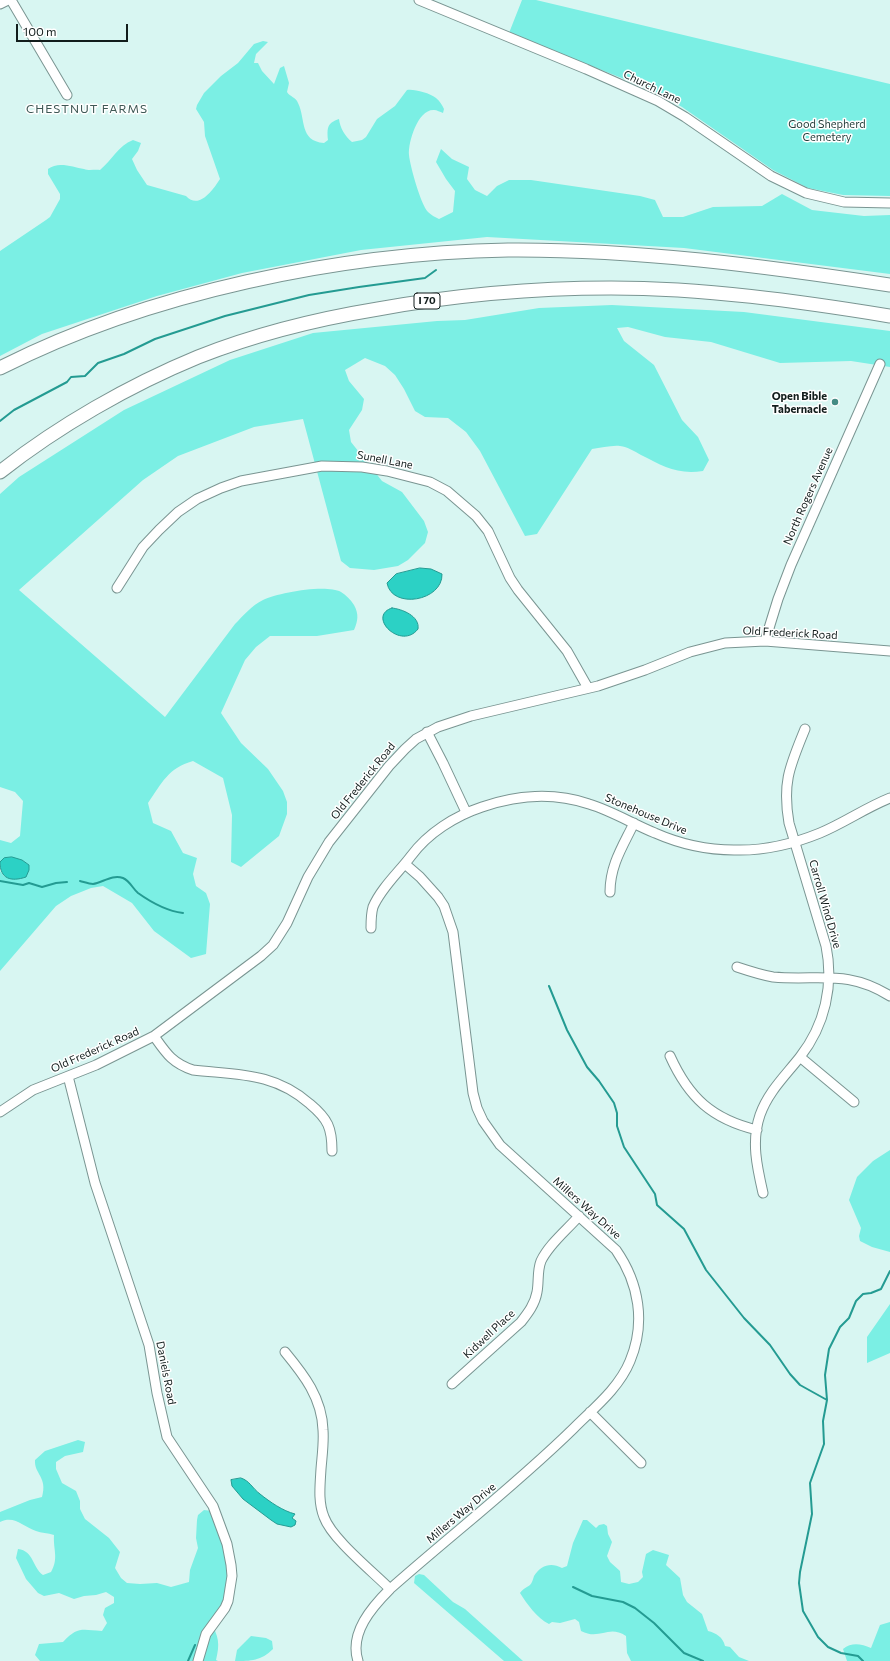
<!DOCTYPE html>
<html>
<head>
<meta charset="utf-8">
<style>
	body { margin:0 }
	#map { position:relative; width:890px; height:1661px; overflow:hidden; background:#d8f6f2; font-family:Commissioner,sans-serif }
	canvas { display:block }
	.scale { position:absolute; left:16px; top:24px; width:112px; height:18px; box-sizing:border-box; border:2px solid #121d1c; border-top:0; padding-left:5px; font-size:12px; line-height:14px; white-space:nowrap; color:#121d1c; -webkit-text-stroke:3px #fff; paint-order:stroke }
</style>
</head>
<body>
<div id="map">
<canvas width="890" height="1661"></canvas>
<div class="scale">100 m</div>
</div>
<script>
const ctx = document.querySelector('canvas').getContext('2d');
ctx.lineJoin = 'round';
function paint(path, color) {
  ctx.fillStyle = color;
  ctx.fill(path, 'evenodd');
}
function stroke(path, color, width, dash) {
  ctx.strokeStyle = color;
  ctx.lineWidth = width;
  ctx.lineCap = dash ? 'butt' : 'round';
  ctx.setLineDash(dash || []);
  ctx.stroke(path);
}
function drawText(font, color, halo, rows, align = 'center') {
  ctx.font = font + ' Commissioner,sans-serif';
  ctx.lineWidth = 3;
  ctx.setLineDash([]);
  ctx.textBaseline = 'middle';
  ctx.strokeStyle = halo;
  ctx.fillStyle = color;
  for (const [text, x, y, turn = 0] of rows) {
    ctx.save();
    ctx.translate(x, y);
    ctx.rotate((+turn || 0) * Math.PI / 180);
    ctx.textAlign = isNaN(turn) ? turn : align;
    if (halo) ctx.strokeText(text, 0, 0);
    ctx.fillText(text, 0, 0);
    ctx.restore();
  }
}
const green = new Path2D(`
	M522,0H536L890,84V196L843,195L808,188L773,170L682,107L654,91L509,33Z
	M263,41L268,42L256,54L254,63H258L262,71L274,84L280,68L284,66L289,83L287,92C290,97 296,97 298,103C306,119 299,141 324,143L328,140C327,128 327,123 339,119C340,128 345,136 352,142L362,140L366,137L377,119L395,106L407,90C415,89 429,93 436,98C440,101 442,105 444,109L443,113C440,112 437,110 434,110C418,109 408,142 409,155C410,166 421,205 428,212C431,215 435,217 439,219L453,212L455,191L446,179L436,162L441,149L452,159L469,167L467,179L475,190L487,196L497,186L509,180H531L640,196L655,200L663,217H683L713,207L762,206L782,194L812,210L864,216L890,215V274L684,248L487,237L361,250L242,273L157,296L42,334L0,356V251L46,220L50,217L60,199V194L48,174V169C58,161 73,167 84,169C89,171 95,169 100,170C112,160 118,146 133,140L141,143L138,151L132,159L137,170L147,185L186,196C199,210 213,190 220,179L205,136L204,122L196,109L197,105L204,93L221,76L238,63L254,44Z
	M612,305L744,312L890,331V367L851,361L780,363L711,342L665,337L628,327L617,328L624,341L654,365L682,420L698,437L709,460L703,471C677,475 663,466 641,455C634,451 628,447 620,446C612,445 601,448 592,449L537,534L525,536L480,451L466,432L448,418L425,417L415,411L404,389L395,375L385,366L365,358L345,370L349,381L364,399L362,410L349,430L351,442L382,481L402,492L424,521L428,532L425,543L408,560L398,566L374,570L350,568L341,561L303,419L254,427L178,456L143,480L19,590L165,717L235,624C243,616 252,605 263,600C278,593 325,584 341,592C346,595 350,599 354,605C359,614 358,621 354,630L317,636H270L256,647L245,660L221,713L241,743L268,769L283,791L287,802V814L279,836L241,867L231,862L232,815L223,778L193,761C168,768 162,783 148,803L153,823L171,831L183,853L197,858L193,874L196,886L206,893L210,904L206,954L191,958L154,931L132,903L103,886L91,888L71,896L56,906L0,971V871L4,876L11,879L29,870V865L22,860L4,858L0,862V840L11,843L20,836L23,801L15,792L0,787V494L19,477L124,410L230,360L313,333L437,321L465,320L539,308Z
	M890,1150V1252L872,1247L860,1241L859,1236L861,1228L849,1200L857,1177L873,1161Z
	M890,1304V1353L867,1363V1337Z
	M78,1440L85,1442L83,1452L65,1456L56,1462V1469L62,1483L76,1491L80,1501V1509L85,1519L109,1538L120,1552L115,1568L121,1578L127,1583L140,1584L157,1583L171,1587L189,1582L190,1570L198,1548L196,1538L197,1520L198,1515L204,1510L212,1511C221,1537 237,1582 222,1607C218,1612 214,1617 210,1622C219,1636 220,1644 216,1660L218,1661H40L35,1655L39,1644L63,1642C78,1626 82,1630 102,1631L107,1623L103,1615L105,1608L114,1603V1597L106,1592L96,1595L84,1596L74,1599L59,1593L44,1596L38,1593L26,1579L16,1558L18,1549C34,1551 32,1567 43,1575L51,1572C59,1558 53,1550 54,1535C48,1533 41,1533 36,1531C23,1527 15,1515 0,1522V1512L30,1500L42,1497C48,1477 34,1474 35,1460L45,1451Z
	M583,1520H587L596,1528L599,1525L604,1524L607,1526L608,1534L612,1542L607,1556L610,1562L620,1571L621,1582L629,1584L638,1582L643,1577L642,1572L646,1554L653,1550L669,1555L666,1565L680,1578L683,1595L687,1602L702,1614L708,1631C716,1633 723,1637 725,1646L730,1647L739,1657L749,1661H631L627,1653L626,1636C608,1624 600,1641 581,1631L579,1622L575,1619L560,1623L552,1622L549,1624C537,1618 527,1604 520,1593C524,1588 526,1588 530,1585C532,1583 533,1579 534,1576C541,1565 551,1562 562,1568L567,1566L573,1543Z
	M419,1574L424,1575L453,1602L465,1609L523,1661H504L414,1583L415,1576Z
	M890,1622V1661H847L843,1649C852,1642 861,1644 871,1648L880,1625Z
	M251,1636L266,1638L272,1641L273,1649C261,1661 251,1661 235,1661L237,1650Z`);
const water = new Path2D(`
	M420,568L431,569L442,574C443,601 392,610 387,583L396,574Z
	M392,608C402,609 420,616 418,629C401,651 366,616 392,608Z
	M12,857L22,860L29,865V870L26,877C11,882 0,879 0,862L4,858Z
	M241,1478C250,1481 252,1488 260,1494C270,1502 283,1511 295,1514L292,1518L296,1521L295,1525L291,1527L277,1524L271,1520L243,1499L232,1486L231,1480Z`);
const stream = new Path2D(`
	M0,421L14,410L67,382L71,377L85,376L98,363L124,354L155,339L225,316L309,295L359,287L425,278L436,270
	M0,881L23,885L29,883L42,887L56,883L67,882
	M80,881C84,882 89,884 93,884C102,883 112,874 123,878C130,881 133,889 138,893C152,903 167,911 183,913
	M549,986L567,1030L587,1067L599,1081L614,1103L617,1113V1126L624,1147L655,1194L657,1205L684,1229L706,1270L744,1318L770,1345L790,1374L800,1385L827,1400
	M573,1587L592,1596L623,1602L635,1608L654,1623L684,1653L703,1661
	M188,1661L195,1645
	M863,1661L858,1656L841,1653L828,1647L818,1637L803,1611L799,1583L800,1572L812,1514L810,1483L824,1444L823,1421L827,1400L825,1375L829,1349L840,1327L849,1318L856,1301L863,1294L871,1293L881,1289L890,1271`);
const minor = new Path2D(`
	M11,0L67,95
	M419,0L586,69L658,101L685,117L771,176L806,193L844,202L890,203
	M0,4L8,0
	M117,588L143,547L159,530L178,512L197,499L221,488L241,481L322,466L362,467L387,471L430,482L447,491L476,516L488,531L510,578L518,590L567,651L588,688
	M765,641L778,599L791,565L880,364
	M427,732L443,763L466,812
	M610,892C610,865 623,846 634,823
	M371,928C371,921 371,914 373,907C381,888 399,872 411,856C428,833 455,816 482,807C516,795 554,792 589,804C612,811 633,824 655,833C680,844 707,850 734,850C763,851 793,844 820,833C844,823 865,808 890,798
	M737,967C749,971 761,975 773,977C819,981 847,969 890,996
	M154,1036C166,1053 172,1063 193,1070C237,1075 274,1072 310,1104C328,1119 332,1128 332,1151
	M670,1056C689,1098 712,1119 757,1130
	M800,1057L854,1102
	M68,1076L95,1183L149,1345L157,1393L167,1437L213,1506L227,1544L231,1565L232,1576L228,1601L225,1608L206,1634L198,1661
	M0,1112L33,1090L96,1065L154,1036L261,956L273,945L287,923L308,877L329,842L389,766L405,749L416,739L438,727L471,716L598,686L645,670L690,652L725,643L765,641L890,651
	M763,1193C757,1167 751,1141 760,1115C768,1092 785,1076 800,1057C825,1025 834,985 826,946L789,823C782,782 790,766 805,729
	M285,1352C304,1375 322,1398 323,1430C324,1443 322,1456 321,1469C320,1486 318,1502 324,1517C332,1539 372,1571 390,1589
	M452,1384L521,1322C528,1313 535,1304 537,1292C539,1282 537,1271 541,1261C549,1244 567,1230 579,1216
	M590,1412L641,1463
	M358,1661C349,1633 372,1607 390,1589C451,1535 516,1485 574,1428C594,1408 619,1388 630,1361C646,1323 639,1283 616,1250L500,1145L483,1121L477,1108L473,1093L453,932L444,906L438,897L420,877L405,864`);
const highway = new Path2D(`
	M0,368C150,292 341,253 508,250C636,249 764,266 890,285
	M0,472C58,426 130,385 198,357C256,334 317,319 378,309C455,295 533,288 611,288C704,288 798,301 890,316`);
const markers = [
	[835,402,4,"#468c85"]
];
const shields = [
	[427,301,26]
];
const shieldNames = [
	["I 70",427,301]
];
const streetNames = [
	["Church Lane",652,87,26],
	["Sunell Lane",385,460,11],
	["North Rogers Avenue",808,496,-66],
	["Old Frederick Road",790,633,3],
	["Old Frederick Road",363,781,-51],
	["Stonehouse Drive",646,814,23],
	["Carroll Wind Drive",825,904,74],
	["Old Frederick Road",95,1050,-24],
	["Millers Way Drive",587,1208,42],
	["Kidwell Place",489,1334,-43],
	["Daniels Road",166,1373,79],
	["Millers Way Drive",461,1513,-40]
];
const parkNames = [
	["Good Shepherd",827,124],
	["Cemetery",827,137]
];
const poiNames = [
	["Open Bible",827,396],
	["Tabernacle",827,409]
];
const neighbourhoodNames = [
	["CHESTNUT FARMS",87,109]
];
paint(green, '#7befe4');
paint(water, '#2cd1c5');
stroke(water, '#249b92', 1);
stroke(stream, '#249b92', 2);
stroke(minor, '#7a9592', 11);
stroke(highway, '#7a9592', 15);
stroke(minor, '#fff', 9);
stroke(highway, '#fff', 13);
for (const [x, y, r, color] of markers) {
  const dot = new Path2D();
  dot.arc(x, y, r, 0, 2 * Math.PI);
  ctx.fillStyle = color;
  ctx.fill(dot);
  stroke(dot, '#fff', 1.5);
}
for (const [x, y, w] of shields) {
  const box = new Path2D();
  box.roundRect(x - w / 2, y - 8, w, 16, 3);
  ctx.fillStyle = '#fff';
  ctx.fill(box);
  stroke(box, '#121d1c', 1);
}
drawText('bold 10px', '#121d1c', null, shieldNames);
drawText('11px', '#121d1c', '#fff', streetNames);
drawText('11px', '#253f3c', '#fff', parkNames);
drawText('bold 11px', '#121d1c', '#fff', poiNames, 'right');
ctx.letterSpacing = '1px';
drawText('12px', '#3f5956', '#fff', neighbourhoodNames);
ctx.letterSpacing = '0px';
</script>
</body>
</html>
